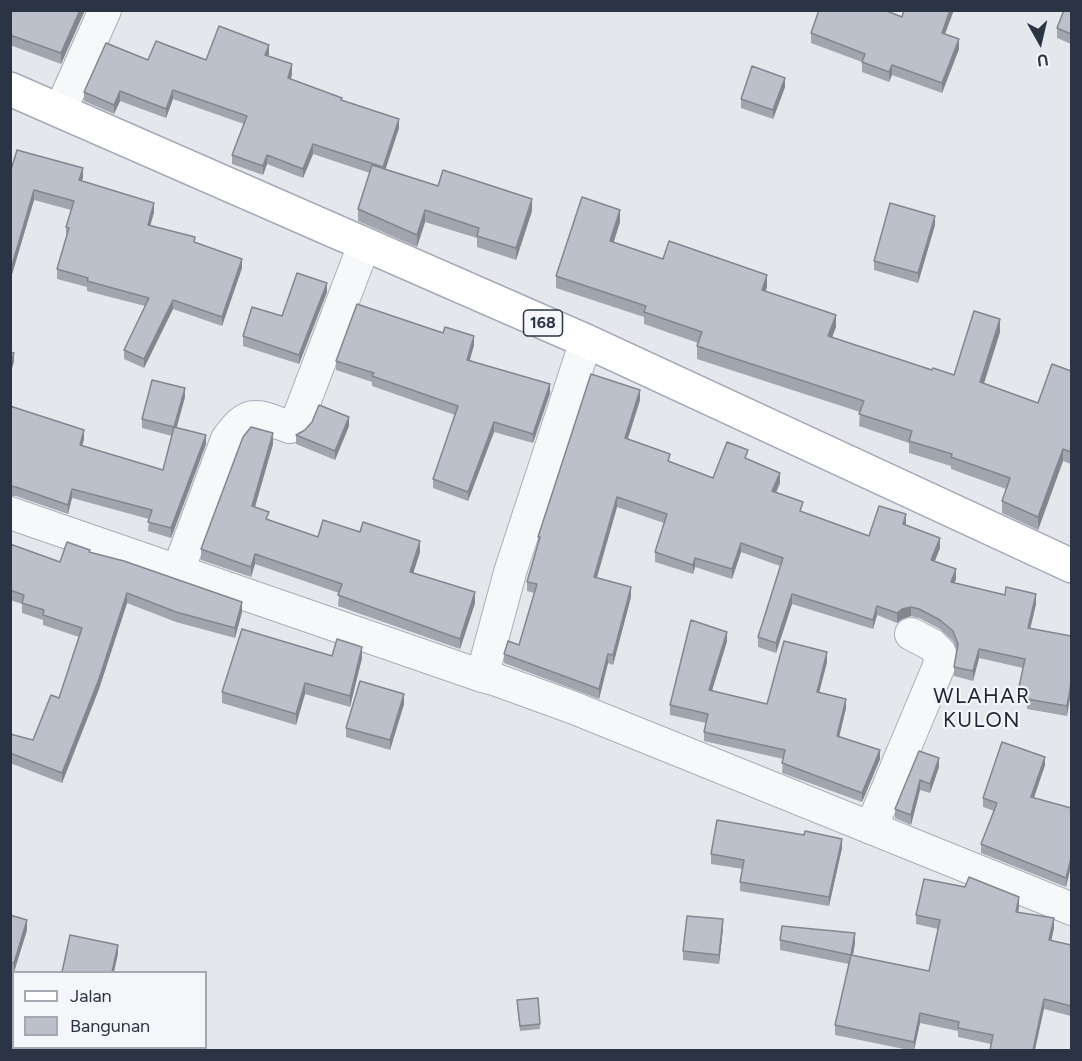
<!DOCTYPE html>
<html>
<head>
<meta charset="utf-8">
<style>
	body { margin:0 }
	#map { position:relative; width:1082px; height:1061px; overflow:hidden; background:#e4e7ec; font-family:Figtree,sans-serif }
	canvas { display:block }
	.frame { position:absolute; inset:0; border:12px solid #2b3445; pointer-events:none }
	.legend { position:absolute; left:12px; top:971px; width:195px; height:78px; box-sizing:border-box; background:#f4f6f9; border:2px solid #a4a8b1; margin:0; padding:8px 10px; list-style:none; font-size:18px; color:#2b3445 }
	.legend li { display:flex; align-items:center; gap:12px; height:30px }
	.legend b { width:30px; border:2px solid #a4a8b1 }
	.north { position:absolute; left:1010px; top:12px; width:60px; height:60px; -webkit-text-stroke:4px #f4f6f9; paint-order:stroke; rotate:172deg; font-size:16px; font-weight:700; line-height:24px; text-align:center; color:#2b3445 }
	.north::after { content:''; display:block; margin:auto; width:21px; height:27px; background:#2b3445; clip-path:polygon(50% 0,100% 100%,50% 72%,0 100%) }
</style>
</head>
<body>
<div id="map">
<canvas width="1082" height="1061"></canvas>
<div class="frame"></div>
<ul class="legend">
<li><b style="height:8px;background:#fff"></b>Jalan</li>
<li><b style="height:16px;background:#bbc0ca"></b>Bangunan</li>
</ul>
<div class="north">U</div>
</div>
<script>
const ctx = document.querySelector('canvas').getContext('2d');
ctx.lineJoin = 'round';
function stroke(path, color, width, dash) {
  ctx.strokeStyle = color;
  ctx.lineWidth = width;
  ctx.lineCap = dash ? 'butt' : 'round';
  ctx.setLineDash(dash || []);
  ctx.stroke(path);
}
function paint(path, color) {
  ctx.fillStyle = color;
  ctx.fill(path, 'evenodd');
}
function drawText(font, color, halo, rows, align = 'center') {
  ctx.font = font + ' Figtree,sans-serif';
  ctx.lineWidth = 4.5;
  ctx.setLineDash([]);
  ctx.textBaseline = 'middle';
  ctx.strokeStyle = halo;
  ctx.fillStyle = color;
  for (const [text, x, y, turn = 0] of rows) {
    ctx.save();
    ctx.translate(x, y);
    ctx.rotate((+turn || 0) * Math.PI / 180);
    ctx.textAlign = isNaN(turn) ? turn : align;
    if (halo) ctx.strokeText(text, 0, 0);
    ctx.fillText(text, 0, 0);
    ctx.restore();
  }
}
const minor = new Path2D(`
	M60,111L105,10
	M10,513L482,676L494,679L574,708L1072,909
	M178,571L227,439C250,407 257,416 290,427L296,424L364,245
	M482,676L511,569L586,341
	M871,828L939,666L940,653L932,645L911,634`);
const primary = new Path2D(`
	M10,89L586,341L1072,566`);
const wall = new Path2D(`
	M10,10H85L61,64L10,45Z
	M1071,10V44L1057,38V28Z
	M902,17L945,34L959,49L942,93L892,75L889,82L862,72V62L811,43V33Z
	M269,54L268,56L292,74L291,79L342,101L399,128L385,169L438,186L532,211L516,260L477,247V238L425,222L417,247L358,221V209L370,173L313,154L303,178L267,164L263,175L232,164V155L244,124L173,99L166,118L120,101L114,114L84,101V92L148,60H206Z
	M785,87L773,119L741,108V99Z
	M10,173L83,177L82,181L154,212L150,226L195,243L242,268L222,326L173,309L144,368L124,359V350L145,306L87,291V287L57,279V269L66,237V227L71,210L34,200L10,281Z
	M620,222L613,243L663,259L767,287L765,291L836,327L832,337L932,370L954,375L1000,332L984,384L1038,403L1071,371V464L1063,461L1038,530L1002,513V501L1006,489L951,469V466L909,453V443L859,426L860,412L697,359V346L698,343L644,324V317L556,288V276Z
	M935,225L918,283L874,270V261Z
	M327,292L299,364L243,346V336Z
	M474,345L470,360L550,393L533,443L494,432L468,501L433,488V479L455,415L372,386V382L336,370V361Z
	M185,397L177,427L206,444L171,538L148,531L149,519L72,498L68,514L16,496H10V406L84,439L82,446L163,470L172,436L142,428V419Z
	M640,400L628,439L670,462L713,478L748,460L780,483L776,493L803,512L869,536L906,524V525L940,548L935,561L956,579L954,583L1036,604L1030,629L1071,636L1067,716L1027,709V698L1019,697V687L1023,668L979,658L973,681L954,676V667L957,651L953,641L940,629L919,618L911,616L902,619L897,623L877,615L873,629L792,604L776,653L758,647V637L780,566L741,552L732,579L695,567L693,574L655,562V552L664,523L617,507L597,578L631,597L613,665L608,663L599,699L504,663V654L519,645L534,593L527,591V582L538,546V537Z
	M349,426L335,460L296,444V435Z
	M273,444L255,507L269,520L318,537L420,552L413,573L475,603L460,649L338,606L339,593L255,564L251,577L201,560V549Z
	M10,544L60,562L90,552L242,612L235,638L176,622L127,603L99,689L62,783L10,763V734L33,740L59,698L79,637L43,625V620L22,613V604L10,600Z
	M727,641L712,691L767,704L827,662L819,692L846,708L839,737L880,759L862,802L782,773L783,759L704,741V732L706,723L670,715V705Z
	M332,656L362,658L350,707L305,694L296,725L222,703V692Z
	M404,704L390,750L346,737V728Z
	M919,751L939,767L930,793L920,790L911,825L895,818V809Z
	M1045,765L1034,798L1071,808L1066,887L981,853V844L994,811L983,807V798Z
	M842,848L829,906L740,891V882L743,869L711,864V854Z
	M1019,907L1018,912L1054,928L1051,941L1071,945V1016L1044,1009L991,1044L958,1037V1031L920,1023L914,1050H909L835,1035V1025L849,964L780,950V940L855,943L853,955L929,971L938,929L916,924V915Z
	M10,915L27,930L14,972L10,971Z
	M723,929L719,964L683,960V951Z
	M517,1005L540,1024V1029L520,1031Z`);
const shadedWall = new Path2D(`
	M80,10H85L61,64V53Z
	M950,10H954L942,42V33Z
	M959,39V49L942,93V83Z
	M269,45V54L265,64V55Z
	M292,64V74L288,88V78Z
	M892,65V75L889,82V72Z
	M785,78V87L773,119V110Z
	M173,90V99L166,118V109Z
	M120,91V101L114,114V105Z
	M399,119V128L383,177V167Z
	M313,144V154L303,178V169Z
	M267,155V164L263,175V166Z
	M83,168V177L79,190V180Z
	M34,190V200L10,281V272Z
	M532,199V211L516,260V248Z
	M154,203V212L148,234V225Z
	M425,210V222L417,247V235Z
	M620,210V222L610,254V241Z
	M935,216V225L918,283V273Z
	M242,259V268L222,326V317Z
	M767,275V287L762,302V290Z
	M327,283V292L299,364V355Z
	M173,300V309L144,368V359Z
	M836,315V327L828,348V336Z
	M1000,319V332L980,395V382Z
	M474,336V345L467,369V360Z
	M14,353V362L10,375V366Z
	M550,384V393L533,443V434Z
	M185,388V397L174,436V427Z
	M640,390V400L625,447V438Z
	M349,417V426L335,460V451Z
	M494,422V432L468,501V492Z
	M84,430V439L80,454V445Z
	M273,433V444L252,517V506Z
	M206,435V444L171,538V528Z
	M1063,449V461L1038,530V517Z
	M780,473V483L772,501V491Z
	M72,489V498L68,514V505Z
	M617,497V507L594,587V577Z
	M906,514V524L903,534V524Z
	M940,538V548L931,570V560Z
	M420,541V552L410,583V572Z
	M741,543V552L732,579V569Z
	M255,554V564L251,577V567Z
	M695,558V567L693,574V565Z
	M956,569V579L951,591V582Z
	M631,587V597L613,665V655Z
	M475,592V603L460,649V639Z
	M127,593V603L99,689L62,783V773Z
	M792,594V604L776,653V643Z
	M1036,594V604L1028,638V628Z
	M242,602V612L235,638V628Z
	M877,606V615L873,629V620Z
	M911,607V616L902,619L897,623V613L902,609Z
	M727,632V641L709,700V690Z
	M362,647V658L350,707V696Z
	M979,649V658L973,681V671Z
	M827,652V662L817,701V692Z
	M608,654V663L599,699V689Z
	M305,683V694L296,725V714Z
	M1071,684V693L1067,716V706Z
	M404,694V704L390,750V740Z
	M846,699V708L837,746V736Z
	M880,750V759L862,802V793Z
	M1045,757V765L1031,806V797Z
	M939,758V767L930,793V784Z
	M920,780V790L911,825V815Z
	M842,839V848L829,906V897Z
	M1071,858V867L1066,887V878Z
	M1019,897V907L1016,922V912Z
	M1054,918V928L1049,950V940Z
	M723,919V929L719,964V955Z
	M27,920V930L14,972V963Z
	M855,933V943L851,965V955Z
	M118,945V954L114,972H112Z
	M1044,999V1009L1035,1050H1033Z
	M920,1013V1023L914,1050V1042Z`);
const building = new Path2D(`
	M10,10H80L61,53L10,35Z
	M819,10H884L902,17L904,10H950L942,33L959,39L942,83L892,65L889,72L862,62L865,54L811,33Z
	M1064,10H1071V34L1057,28Z
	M219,26L269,45L265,55L292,64L288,78L342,98L341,100L399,119L383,167L313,144L303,169L267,155L263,166L232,155L247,116L173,90L166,109L120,91L114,105L84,92L106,43L148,60L156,41L206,60Z
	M752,66L785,78L773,110L741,99Z
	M17,150L83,168L79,180L154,203L148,225L195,237L194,242L242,259L222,317L173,300L144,359L124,350L149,298L87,281L88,278L57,269L69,228L66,227L74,201L34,190L10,272V173Z
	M372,165L438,186L443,170L532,199L516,248L477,236L479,228L425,210L417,235L358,209Z
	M582,197L620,210L610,241L663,259L669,241L767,275L762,290L836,315L828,336L932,370L933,368L954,375L974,311L1000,319L980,382L1038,403L1052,364L1071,371V452L1063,449L1038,517L1002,501L1010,478L951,457L952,454L909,441L912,431L859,414L864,401L697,346L702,332L644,312L646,306L556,276Z
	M890,203L935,216L918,273L874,261Z
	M297,273L327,283L299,355L243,336L252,307L282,316Z
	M357,304L443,333L445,327L474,336L467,360L550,384L533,434L494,422L468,492L433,479L458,406L372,376L374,373L336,361Z
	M10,352L14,353L10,366Z
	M591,374L640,390L625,438L670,454L668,461L713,478L727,442L748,450L745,458L780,473L772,491L803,502L800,511L869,536L879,506L906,514L903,524L940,538L931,560L956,569L951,582L1005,595L1006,587L1036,594L1028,628L1071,636V684L1067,706L1027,699L1029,689L1019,687L1025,659L979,649L973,671L954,667L958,644L953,631L940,620L919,609L911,607L902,609L897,613L877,606L873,620L792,594L776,643L758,637L783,558L741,543L732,569L695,558L693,565L655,552L667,514L617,497L594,577L631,587L613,655L608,654L599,689L504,654L508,641L519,645L537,584L527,582L540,537H538Z
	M152,380L185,388L174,427L142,419Z
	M319,405L349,417L335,451L296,435L305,430L312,422Z
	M10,406L84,430L80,445L163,470L174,427L206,435L171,528L148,522L152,510L72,489L68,505L16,487L10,486Z
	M251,427L273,433L252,506L269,512L266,519L318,537L323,520L360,532L363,522L420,541L410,572L475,592L460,639L338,595L342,584L255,554L251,567L201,549L243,437Z
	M67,542L90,550L89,552L124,561L242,602L235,628L176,612L127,593L99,679L62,773L10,753V734L33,740L51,695L59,698L82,628L43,615L44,610L22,603L24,595L10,590V544L60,562Z
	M691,620L727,632L709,690L767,704L784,641L827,652L817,692L846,699L837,736L880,750L862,793L782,763L785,750L704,732L708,714L670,705Z
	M242,629L332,656L337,639L362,647L350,696L305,683L296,714L222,692Z
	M360,681L404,694L390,740L346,728Z
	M1002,742L1045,757L1031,797L1071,808V858L1066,878L981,844L997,803L983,798Z
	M919,751L939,758L930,784L920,780L911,815L895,809Z
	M717,820L804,835L805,831L842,839L829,897L740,882L744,860L711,854Z
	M969,877L1019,897L1016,912L1054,918L1049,940L1071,945V1006L1044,999L1033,1050H990L993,1035L958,1028L959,1022L920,1013L914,1042L835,1025L851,955L929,971L940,920L916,915L924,879L965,887Z
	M10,915L27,920L14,963L10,962Z
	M687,916L723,919L719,955L683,951Z
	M782,926L855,933L851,955L780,940Z
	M70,935L118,945L112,972H62Z
	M538,998L540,1024L520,1026L517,1000Z`);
const shields = [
	[543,323,39]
];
const shieldNames = [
	["168",543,323]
];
const quarterNames = [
	["WLAHAR",982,697],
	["KULON",982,721]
];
stroke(minor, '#a9aeb7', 34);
stroke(primary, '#a3abb8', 36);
stroke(minor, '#f7f8fa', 32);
stroke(primary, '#fff', 33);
paint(wall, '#a1a5ae');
paint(shadedWall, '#83868d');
paint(building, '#bbc0ca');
stroke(building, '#83868d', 1.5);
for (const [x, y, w] of shields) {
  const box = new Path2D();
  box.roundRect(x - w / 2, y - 13, w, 26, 4.5);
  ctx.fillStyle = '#f4f6f9';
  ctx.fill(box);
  stroke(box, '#2b3445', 1.5);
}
drawText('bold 16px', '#2b3445', null, shieldNames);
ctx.letterSpacing = '1.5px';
drawText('21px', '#1d2536', '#f4f6f9', quarterNames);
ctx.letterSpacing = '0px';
</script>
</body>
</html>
